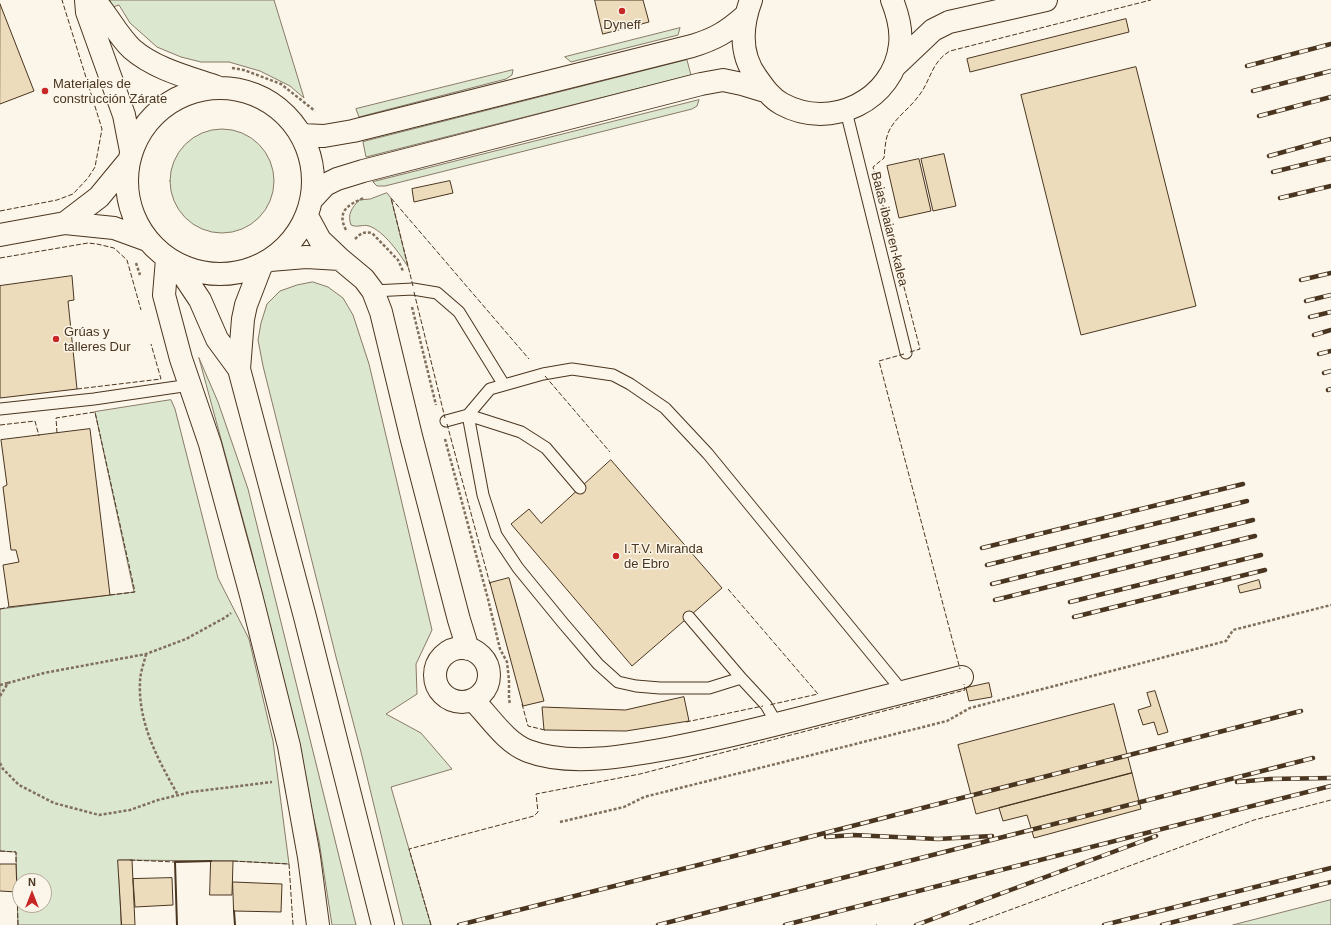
<!DOCTYPE html>
<html>
<head>
<meta charset="utf-8">
<style>
	body { margin:0 }
	#map { position:relative; width:1331px; height:925px; overflow:hidden; background:#fbf6e9; font-family:Helvetica,sans-serif }
	canvas { display:block }
	.north { position:absolute; left:12px; top:873px; width:40px; height:40px; box-sizing:border-box; background:#fbf6e9; border:1px solid #b4a999; border-radius:50%; rotate:0deg; font-size:11px; font-weight:700; line-height:16px; text-align:center; color:#4a3520 }
	.north::after { content:''; display:block; margin:auto; width:14px; height:18px; background:#c62828; clip-path:polygon(50% 0,100% 100%,50% 72%,0 100%) }
</style>
</head>
<body>
<div id="map">
<canvas width="1331" height="925"></canvas>
<div class="north">N</div>
</div>
<script>
const ctx = document.querySelector('canvas').getContext('2d');
ctx.lineJoin = 'round';
function paint(path, color) {
  ctx.fillStyle = color;
  ctx.fill(path, 'evenodd');
}
function stroke(path, color, width, dash) {
  ctx.strokeStyle = color;
  ctx.lineWidth = width;
  ctx.lineCap = dash ? 'butt' : 'round';
  ctx.setLineDash(dash || []);
  ctx.stroke(path);
}
function drawText(font, color, halo, rows, align = 'center') {
  ctx.font = font + ' Helvetica,sans-serif';
  ctx.lineWidth = 3;
  ctx.setLineDash([]);
  ctx.textBaseline = 'middle';
  ctx.strokeStyle = halo;
  ctx.fillStyle = color;
  for (const [text, x, y, turn = 0] of rows) {
    ctx.save();
    ctx.translate(x, y);
    ctx.rotate((+turn || 0) * Math.PI / 180);
    ctx.textAlign = isNaN(turn) ? turn : align;
    if (halo) ctx.strokeText(text, 0, 0);
    ctx.fillText(text, 0, 0);
    ctx.restore();
  }
}
const green = new Path2D(`
	M110,0H274L304,98L290,86L260,71L229,62H201L181,57L157,47L130,23L119,5L113,7Z
	M680,28L678,35L571,62L565,57Z
	M687,60L691,75L366,157L363,142Z
	M513,70L512,75L506,79L359,117L356,109Z
	M699,100L697,106L692,109L385,186H377L373,182Z
	M170 181a52 52 0 1 1 104 0a52 52 0 1 1-104 0Z
	M387,193L391,198L408,267C400,254 384,231 369,226C363,224 357,228 351,225C347,214 352,208 359,200L370,199Z
	M313,282L328,287L343,298L353,315L369,364L432,630L416,664L417,694L386,714L421,733L452,769L391,787L431,925H403L361,752L336,657L263,366L258,340L261,323L267,304L280,291L297,285Z
	M199,358L218,402L248,489L356,925H332L319,841L252,553Z
	M171,400L175,409L218,578L249,639L273,741L289,864L233,861L119,860L121,925H18L16,852L0,851V609L134,592L95,412ZM20,881H44V905H20Z
	M1331,900V925H1233Z`);
const building = new Path2D(`
	M595,0H643L649,22L603,34Z
	M0,4L34,91L0,104Z
	M1126,19L1129,32L970,72L967,59Z
	M1136,67L1196,306L1081,335L1021,95Z
	M944,154L956,206L933,211L921,159Z
	M919,159L931,211L899,218L887,166Z
	M450,181L453,193L414,202L412,189Z
	M72,276L74,300L68,301L77,389L0,398V286Z
	M90,429L110,595L9,607L3,565L19,562L16,550H11L3,487L7,485L1,440Z
	M611,460L722,588L632,666L511,524L529,509L541,523Z
	M509,578L544,701L523,706L490,583Z
	M1259,580L1261,588L1240,593L1238,586Z
	M989,683L992,697L969,701L966,688Z
	M1155,691L1168,732L1158,735L1154,722L1143,725L1138,710L1151,706L1147,693Z
	M684,697L689,721L626,731L544,730L542,707L625,710Z
	M1114,704L1132,773L976,814L958,745Z
	M1132,773L1141,809L1034,838L1027,815L1003,821L999,808Z
	M118,860H132L135,925H122Z
	M211,861H233L232,895H210Z
	M0,864H16L17,892L0,891Z
	M172,878L173,905L135,907L133,879Z
	M233,882L282,884L281,912L234,911Z`);
const path = new Path2D(`
	M232,68L244,70L281,84L315,111
	M346,230C336,211 349,204 364,198
	M355,239C360,234 364,231 372,233L398,260L403,271
	M136,263L140,275
	M412,307L436,405
	M445,439L488,599L500,649L507,662L509,680V698L510,705
	M146,654C144,663 140,673 140,682C138,723 158,760 178,795
	M0,685L8,683
	M0,696L8,683L44,673L146,654L186,639L226,617L231,613
	M0,763L3,769L19,785L54,803L99,815L130,810L158,800L191,792L272,782
	M560,822L624,807L644,797L947,721L970,708L1226,641L1233,630L1331,605`);
const service = new Path2D(`
	M846,111L906,353
	M373,291L413,289L437,293L459,312L504,385
	M0,409L94,399L190,385
	M468,415L490,389L543,374L572,369L613,375L630,384L665,408L708,454L903,692
	M468,415L483,495L496,535L518,568L563,623L598,664L618,682L636,686L660,688H709L741,678L689,617
	M446,421L468,415L521,432L546,448L580,488
	M741,678L766,705L777,724`);
const minor = new Path2D(`
	M86,0L87,12L124,115L131,151
	M94,0C108,15 117,35 132,49C155,69 188,77 217,87
	M751,0C741,27 739,54 757,78C764,88 771,98 782,104C831,131 894,100 900,45C902,29 898,15 892,0
	M894,67L933,30L949,22L1046,0
	M127 181a93 93 0 1 1 186 0a93 93 0 1 1-186 0Z
	M301,135L324,136L353,131L692,46C715,39 727,32 745,16
	M312,199L325,185L337,179L363,171L701,84L723,80L742,84L765,91
	M307,216L320,240L340,259L364,279L373,291L381,312L411,436L459,620L468,649
	M65,223L99,197L127,163
	M0,235L65,223L114,228L147,240
	M167,259L164,295L181,359L210,444L251,595L289,746L309,857L318,925
	M270,260L306,257L340,259
	M178,267L200,300L217,339L239,369L305,617L383,925
	M239,369L243,319L246,305L261,266
	M435 675a27 27 0 1 1 54 0a27 27 0 1 1-54 0Z
	M473,700C490,717 505,742 528,751C570,767 628,756 671,748C715,740 758,729 801,718C854,705 908,691 962,677`);
const rail = new Path2D(`
	M1247,66L1331,44
	M1253,91L1331,71
	M1259,116L1331,97
	M1269,156L1331,139
	M1273,172L1331,158
	M1280,198L1331,186
	M1301,280L1331,273
	M1306,301L1331,295
	M1310,317L1331,312
	M1314,335L1331,330
	M1319,354L1331,351
	M1324,373L1331,371
	M1328,390L1331,389
	M982,548L1243,484
	M987,565L1247,501
	M992,584L1253,520
	M995,600L1255,536
	M1070,602L1261,555
	M1074,617L1265,570
	M1237,782L1270,779L1331,778
	M826,837L853,835L938,839L992,836
	M459,925L778,845L1301,711
	M658,925L1313,758
	M785,925L1331,786
	M916,925L1156,836
	M1104,925L1331,868
	M1162,925L1331,882`);
const fence = new Path2D(`
	M0,211L57,200L73,194L88,178L95,167L102,129L62,0
	M0,258L88,243L97,244L114,248L127,260L141,310
	M413,286L391,198L529,359
	M414,292L445,418
	M910,352L920,349L873,167L884,158C885,150 885,139 889,131C895,118 908,110 917,98C931,82 930,63 950,51L1151,0
	M904,354L879,361L960,669
	M545,376L610,452
	M77,389L161,379L151,344
	M447,424L490,584
	M0,425L35,421L39,436
	M57,433L56,418L95,412L135,592L110,595
	M728,589L818,694L769,705
	M0,609L9,607
	M522,704L528,726L545,730
	M686,722L763,706
	M0,851L16,852V864
	M130,860L175,862
	M233,861L289,864L293,925
	M17,892L18,925
	M431,925L409,849L534,816L538,812L536,794L640,774L965,690L964,684
	M876,925H877
	M969,925L1254,820L1331,800`);
const wall = new Path2D(`
	M234,911L235,925
	M177,925L175,862L211,861`);
const markers = [
	[622,11,4,"#c62828"],
	[45,91,4,"#c62828"],
	[56,339,4,"#c62828"],
	[616,556,4,"#c62828"]
];
const poiNames = [
	["Dyneff",622,25,"center"],
	["Materiales de",53,84],
	["construcción Zárate",53,99],
	["Grúas y",64,332],
	["talleres Dur",64,347],
	["I.T.V. Miranda",624,549],
	["de Ebro",624,564]
];
const streetNames = [
	["Baias ibaiaren kalea",889,229,76]
];
paint(green, '#dce7d0');
stroke(green, '#887966', 1);
paint(building, '#ecdcbc');
stroke(building, '#4a3520', 1);
stroke(service, '#4a3520', 13);
stroke(minor, '#4a3520', 24);
stroke(path, '#7f6f5c', 2.5, [3, 2]);
stroke(service, '#fbf6e9', 11);
stroke(minor, '#fbf6e9', 22);
stroke(rail, '#4a3520', 4.5);
stroke(rail, '#fbf6e9', 3, [9]);
stroke(fence, '#4a3520', 1, [5, 2]);
stroke(wall, '#4a3520', 2);
for (const [x, y, r, color] of markers) {
  const dot = new Path2D();
  dot.arc(x, y, r, 0, 2 * Math.PI);
  ctx.fillStyle = color;
  ctx.fill(dot);
  stroke(dot, '#fbf6e9', 1.5);
}
drawText('13px', '#4a3520', '#fbf6e9', poiNames, 'left');
drawText('13px', '#4a3520', '#fbf6e9', streetNames);
</script>
</body>
</html>
